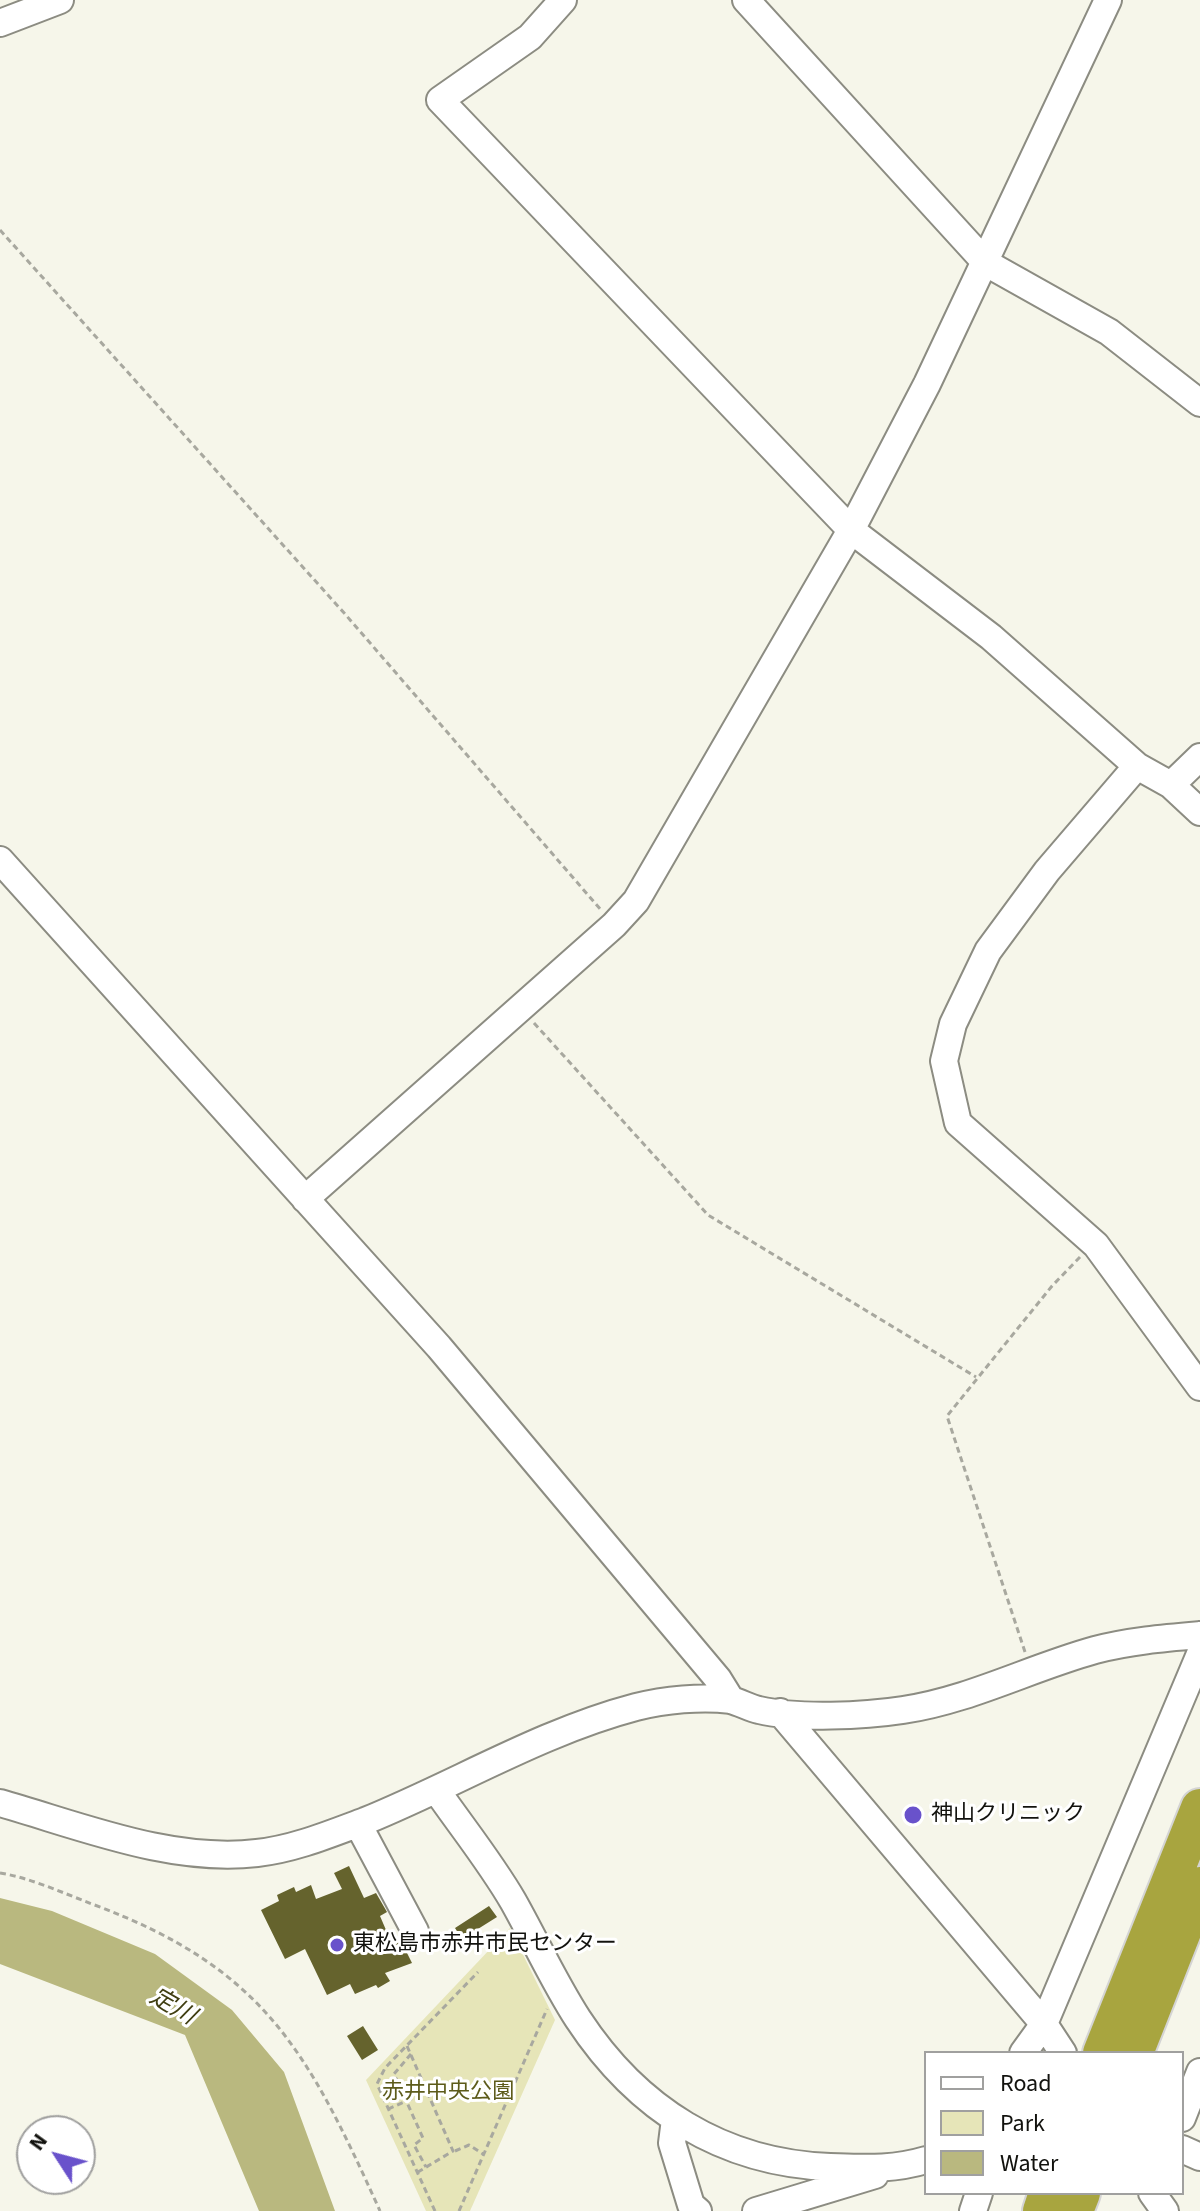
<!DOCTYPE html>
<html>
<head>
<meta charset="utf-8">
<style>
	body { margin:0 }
	#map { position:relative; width:1200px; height:2211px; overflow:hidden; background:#f6f6ea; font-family:"Source Sans 3",sans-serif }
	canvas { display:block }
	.legend { position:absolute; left:924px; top:2051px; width:260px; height:144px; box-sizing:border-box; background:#fff; border:2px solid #a0a09f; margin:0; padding:10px 14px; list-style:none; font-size:24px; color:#12120e }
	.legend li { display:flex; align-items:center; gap:16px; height:40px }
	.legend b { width:40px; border:2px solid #a0a09f }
	.north { position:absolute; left:16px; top:2115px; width:80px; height:80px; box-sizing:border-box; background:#fff; border:2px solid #a0a09f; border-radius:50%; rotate:306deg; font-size:22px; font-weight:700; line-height:32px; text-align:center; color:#12120e }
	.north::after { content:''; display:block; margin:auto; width:28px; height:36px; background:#6952cb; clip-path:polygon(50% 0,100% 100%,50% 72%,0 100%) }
</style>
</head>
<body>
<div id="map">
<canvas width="1200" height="2211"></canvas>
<ul class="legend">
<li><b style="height:10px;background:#fff"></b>Road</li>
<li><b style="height:22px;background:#e6e5b8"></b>Park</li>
<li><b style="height:22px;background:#b9b87f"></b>Water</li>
</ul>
<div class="north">N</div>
</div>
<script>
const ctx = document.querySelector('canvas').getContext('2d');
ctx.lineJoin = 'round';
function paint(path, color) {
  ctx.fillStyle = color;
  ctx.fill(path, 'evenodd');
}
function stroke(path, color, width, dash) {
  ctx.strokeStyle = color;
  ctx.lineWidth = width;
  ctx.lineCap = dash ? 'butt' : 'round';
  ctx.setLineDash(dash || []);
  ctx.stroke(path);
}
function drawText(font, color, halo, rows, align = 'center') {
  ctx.font = font + ' "Source Sans 3","Noto Sans JP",sans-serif';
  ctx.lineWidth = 6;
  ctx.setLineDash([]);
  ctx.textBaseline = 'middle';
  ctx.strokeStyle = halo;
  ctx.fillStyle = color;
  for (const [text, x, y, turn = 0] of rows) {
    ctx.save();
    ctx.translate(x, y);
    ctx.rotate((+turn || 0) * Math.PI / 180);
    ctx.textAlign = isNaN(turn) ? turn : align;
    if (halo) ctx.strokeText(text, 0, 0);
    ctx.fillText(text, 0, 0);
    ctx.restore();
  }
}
const green = new Path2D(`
	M510,1928L555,2020L470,2211H426L366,2080Z`);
const water = new Path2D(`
	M0,1898L52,1911L155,1954L232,2010L284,2072L335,2211H259L185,2035L0,1964Z`);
const building = new Path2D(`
	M349,1866L364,1898L376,1893L387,1912L380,1916L389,1937L401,1941L412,1963L385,1973L390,1981L378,1988L376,1985L355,1994L350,1984L327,1995L305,1949L285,1959L261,1910L279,1901L277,1895L294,1887L296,1892L311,1885L316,1899L342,1889L334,1873Z
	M489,1906L497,1917L462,1939L455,1928Z
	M363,2026L378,2050L362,2060L347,2036Z`);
const path = new Path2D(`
	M0,230L345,614L601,910
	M534,1023L708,1215L976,1377
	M1025,1652L947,1416L1052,1286L1080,1257
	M0,1873C31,1878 63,1893 92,1904C265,1968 308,2052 380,2211
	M407,2046L453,2151L418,2172
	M411,2054L394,2074L423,2138L414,2145L426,2167
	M388,2109L427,2092
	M455,2151L469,2145L483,2154
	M435,2211L377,2084L385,2068L478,1972
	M459,2211L547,2009`);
const minor = new Path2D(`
	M563,0L530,37L440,100L851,530L991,637L1137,766L1171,785
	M746,0L986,263L1109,332L1200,403
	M0,23L60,0
	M1200,757L1171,785L1200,812
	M1137,766L1047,871L988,951L953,1024L944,1061L958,1123L1096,1245L1200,1387
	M0,860L439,1347L718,1679L731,1700
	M305,1199L614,925L636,901L851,530L927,384L1108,0
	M780,1712L1044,2024L1063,2053
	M437,1791C462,1827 491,1863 513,1901C535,1940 554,1982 578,2019C637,2109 722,2163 830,2167C864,2168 893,2170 926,2160
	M0,1803C81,1826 171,1863 257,1853C294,1849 330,1834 365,1821C456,1784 541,1732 636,1707C664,1700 702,1696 730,1700C740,1702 749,1708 759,1710C798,1719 864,1716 903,1710C970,1700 1030,1668 1095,1650C1129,1641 1165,1638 1200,1635
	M358,1824L415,1931
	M1023,2053L1044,2024L1200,1654
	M1182,2118L1200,2072
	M675,2119L672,2143L691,2205L698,2211
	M1182,2149L1200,2157
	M1152,2193L1165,2211
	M756,2211L875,2175
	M973,2211L979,2193`);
const highway = new Path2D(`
	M1102,2053L1200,1808
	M1134,2053L1200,1886
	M1042,2211L1048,2193
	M1074,2211L1081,2193`);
const markers = [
	[913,1815,10,"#6952cb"],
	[337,1945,8,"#6952cb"]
];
const poiNames = [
	["神山クリニック",931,1815],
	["東松島市赤井市民センター",353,1945]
];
const parkNames = [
	["赤井中央公園",448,2093]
];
const waterNames = [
	["定川",172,2008,30]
];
paint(green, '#e6e5b8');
paint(water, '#b9b87f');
paint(building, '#65632d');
stroke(minor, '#8c8c82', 30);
stroke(highway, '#d4d4d4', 42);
stroke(path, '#a8a89f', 3, [6, 4]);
stroke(minor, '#fff', 26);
stroke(highway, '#a8a53f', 38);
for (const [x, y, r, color] of markers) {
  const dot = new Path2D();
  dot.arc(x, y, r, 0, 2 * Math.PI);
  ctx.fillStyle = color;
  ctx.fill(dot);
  stroke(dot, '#fff', 3);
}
drawText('22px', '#12120e', '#fff', poiNames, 'left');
drawText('22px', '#5d5b1a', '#fff', parkNames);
drawText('italic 24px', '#413f13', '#fff', waterNames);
</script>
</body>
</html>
